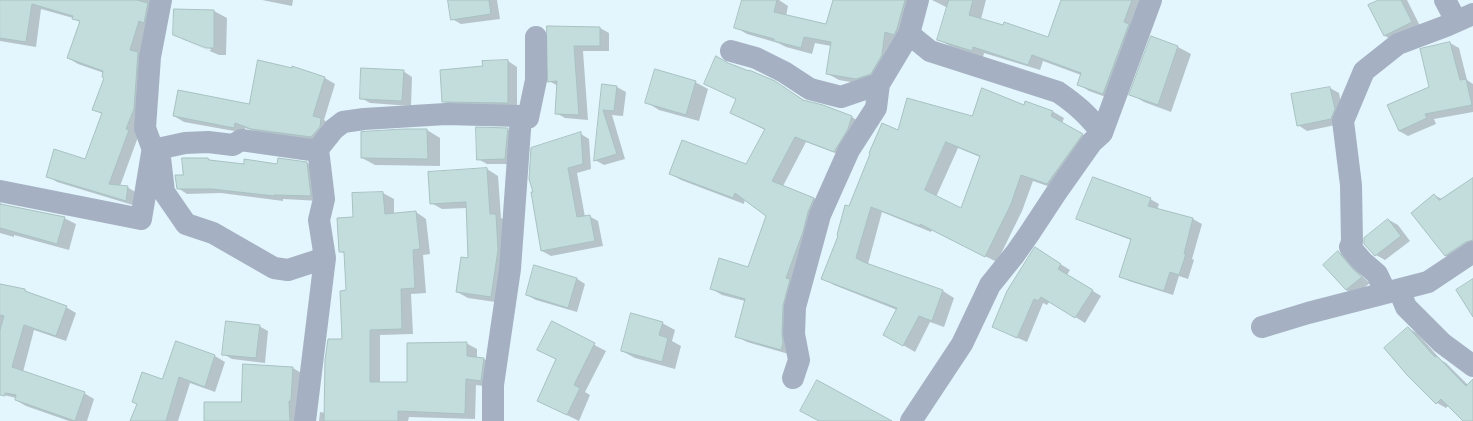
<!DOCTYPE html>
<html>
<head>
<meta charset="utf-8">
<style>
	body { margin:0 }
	canvas { display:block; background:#e3f5fd }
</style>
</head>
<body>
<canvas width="1473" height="421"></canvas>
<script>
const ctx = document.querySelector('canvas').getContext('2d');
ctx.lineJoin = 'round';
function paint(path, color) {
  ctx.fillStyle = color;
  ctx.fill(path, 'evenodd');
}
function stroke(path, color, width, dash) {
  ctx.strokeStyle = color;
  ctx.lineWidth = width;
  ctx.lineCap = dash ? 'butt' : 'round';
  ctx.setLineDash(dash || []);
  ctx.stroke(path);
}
const shadow = new Path2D(`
	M0,0H153L136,135L138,137L120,186L127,187L137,193L136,206L57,182L47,176L86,160L102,114L93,109L105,78L104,73L78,64L68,58L80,22L73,18L41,9L36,47L0,41Z
	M262,0H293L292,6Z
	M449,0H497L500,19L461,24L452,19Z
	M743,0H779L788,6L786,16L826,25L834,0H919L868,85L839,80L828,74L831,46L815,43L812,54L786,47L778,43L747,34L735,27Z
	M932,0H986L981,19L1049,38L1062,0H1146L1114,100L1089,91L1078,84L1081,75L1043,61L1040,70L984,53L983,57L950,46L939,40L948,8Z
	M1381,0H1407L1421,28L1394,41L1385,36L1370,5Z
	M214,11L227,18L226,55H219L188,42L174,34ZM186,39L211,49L210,51L186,41Z
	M548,27L600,28L609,33V51H583L588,120L565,118L556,113L558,86L549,81Z
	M1152,38L1178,47L1191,54L1171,112L1144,102L1131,94Z
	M1450,43L1459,48L1467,80L1473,84V112L1434,119L1436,124L1408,136L1399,131L1431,87Z
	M508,61L517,67V108L453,106L443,101L484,67Z
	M728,64L786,89L805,101L852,117L863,124L846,157L806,142L783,186L814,198L824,205L792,355L747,342L736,336L745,301L722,295L712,289L748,268L767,216L745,199L744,204L681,180L671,174L747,166L765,130L731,113L737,99L705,83Z
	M293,68L325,78L335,84L324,120L331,125L322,143L262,134L245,128V133L184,122L174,116L250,105Z
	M403,71L412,77L411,106L370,103L361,98Z
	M695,82L708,89L699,121L659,110L646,102Z
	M603,85L617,87L626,92L623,116L612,115L625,159L604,165L595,160Z
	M1330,88L1339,93L1343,114L1340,124L1307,131L1298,125Z
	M1024,106L1052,111L1064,118L1062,123L1094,141L1059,190L1033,181L1022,211L997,262L932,230L931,232L882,212L868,264L943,291L954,298L944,327L930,322L915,352L896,341L897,310L834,285L823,278L849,208L899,131ZM958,148L980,157L962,209L936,197Z
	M507,129L516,134L514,164H487L478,159Z
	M404,130H427L440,138V166L375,165L362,158Z
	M581,134L589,139L591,169L577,173L585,217L589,216L598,221L603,246L551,256L542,251L534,192Z
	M208,159L213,161L244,166L307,163L316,168L320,201L283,199V201L221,193L187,194L178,188L184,176Z
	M487,169L498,176L501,218L507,221L502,303L468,298L457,292L469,259L467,208L442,209L431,203L429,173Z
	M1473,180V253L1458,262L1445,255L1434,195L1442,199Z
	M383,193L394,199V215L416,212L426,219L430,254L423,255L426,293L411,294L413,334L380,335V383H408L466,343L477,349V358L484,359L494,365L491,387L476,385L475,419L409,417L408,421H319L320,412L325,413L343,340L347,291L345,254L340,251L354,218Z
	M1150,199L1159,204L1157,210L1193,219L1202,224L1192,259L1194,260L1188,279L1179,276L1173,295L1129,281L1120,276L1131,240L1086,223L1077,218Z
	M0,202L2,205L64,218L76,224L69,250L14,235V237L0,233Z
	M1389,220L1398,225L1410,241L1385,260L1376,255Z
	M1338,252L1347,257L1362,276L1370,283L1355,295L1346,290Z
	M1044,254L1070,270L1067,275L1101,296L1085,323L1050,301L1047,305L1043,303L1027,342L993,327Z
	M576,278L585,284L577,312L536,300L527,295Z
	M0,284L25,290L34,296L66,307L76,313L66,341L34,330L23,372L84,393L94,399L87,421H69L26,406L16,400V398L0,394Z
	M552,323L606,351L585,392L590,395L579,421L538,401L557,360L550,356Z
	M662,323L675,330L672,341L681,346L675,369L635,358L622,351Z
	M259,326L268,331L265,363L232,359L223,354Z
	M1408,328L1417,333L1441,360L1446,363L1468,385L1473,384V421H1465L1449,405L1446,408L1437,403L1408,374Z
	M176,342L215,356L225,362L215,392L190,383L178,421H131L163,380Z
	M293,368L303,374L300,421H205L242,403Z`);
const building = new Path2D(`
	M0,0H137L148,3L144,23L139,21L130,50L138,52L134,109L126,129L129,130L109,184L128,186L126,201L46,177L54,149L85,159L102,113L92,110L104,78L102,77L103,71L67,58L80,21L72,19L73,16L32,4L26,42L0,38Z
	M448,0H489L491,14L451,20Z
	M742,0H777L774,12L826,24L833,0H905L897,29L894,35L885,32L882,55L871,74L856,79L826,74L831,42L804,37L801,48L774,41V39L734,28Z
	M949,0H973L969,15L1003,25L1004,22L1048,37L1061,0H1132L1124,22L1129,24L1103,94L1077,85L1081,73L1032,55L1028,65L973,47L972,51L937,40Z
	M1379,0H1401L1412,22L1384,36L1368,5Z
	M174,9L214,10V48H206L173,35Z
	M547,26L600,27V46H574L579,115L555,114L557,81L548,82Z
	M1151,36L1178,46L1158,105L1129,95Z
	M1450,42L1460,80L1466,79L1472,105L1425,114L1427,118L1399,131L1387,105L1429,87L1420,49Z
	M716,56L728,63L749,71V70L775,81L803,100L823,105L852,116L848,129L834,152L795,137L772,181L814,198L808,212L803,232L786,278L790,279L783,306L782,334L783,343L781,350L735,337L745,299L710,289L719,258L748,267L766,216L735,193L733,198L669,174L682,140L746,164L765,129L730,113L736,99L704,84Z
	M258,60L292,68V66L325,77L313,116L321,118L320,127L311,137L251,129L235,123L234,128L173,116L178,90L249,104Z
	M508,60V103L442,102L440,70L483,66L482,61Z
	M361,68L404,70L402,101L360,99Z
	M655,69L696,81L686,115L645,103Z
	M602,84L617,86L614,111L603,110L617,154L594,161Z
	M1330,87L1335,109L1331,119L1297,126L1291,94Z
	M982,88L1024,105L1025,101L1053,111L1051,116L1083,134L1047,184L1021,175L1011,204L985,257L920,224V226L871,207L856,258L866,263L943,290L932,321L919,316L903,346L883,335L897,308L821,279L838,236L837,235L845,205L849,206L870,154L869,153L882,123L898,130L907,98L972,116ZM946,142L980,156L961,208L925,190Z
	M476,127L508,128L505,159L477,160Z
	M404,129H427L428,159L361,158V132Z
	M581,132L583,164L568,168L577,217L590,215L595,241L541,251L531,192H533L529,179L531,148Z
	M182,158H208L209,160L244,164V159L277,164L278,158L307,162L311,196L274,195V196L212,189H177L175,175H183Z
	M487,168L490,214H496L498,250L491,297L456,292L461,257L468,258L466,202L430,204L428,172Z
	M1093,177L1151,198L1148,206L1193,218L1184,254H1186L1179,275L1170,272L1164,291L1119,277L1131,239L1076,219Z
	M1473,178V240L1466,242L1445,256L1411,213L1434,194L1439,200Z
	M383,192L385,214L416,211L420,249L413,250L415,288L401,289L402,329L370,330V382H407V343L467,342V356L484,358L481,381L466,379L465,414L398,411V421H324L325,360L328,339H342L340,291L346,290L344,252H339L337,218L353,217L352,193Z
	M0,204L65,217L57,244L0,228Z
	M1388,219L1401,236L1375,256L1364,244V238Z
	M1035,247L1061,264L1058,269L1093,290L1075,318L1041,297L1038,301L1034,299L1017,338L992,327L1007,291Z
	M1338,251L1341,255L1353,269L1362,277L1346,290L1323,265Z
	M534,265L577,278L568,308L526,295Z
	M1473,279V317L1456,290Z
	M0,284L25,289V291L67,306L56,336L24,325L12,367L85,392L75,421L15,400L16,395L5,393V396L0,395V330L4,316L0,315Z
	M631,313L663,322L659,335L668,338L662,362L621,351Z
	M226,321L260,325L256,358L222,355Z
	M552,321L595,343L574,385L580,388L567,415L537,401L556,359L537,350Z
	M1408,327L1435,357L1437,356L1466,386L1473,379V421H1463L1441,399L1436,404L1407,375L1384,348Z
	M176,341L215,355L205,387L179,377L166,421H130L137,404L132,402L142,372L162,379Z
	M243,364L293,367L291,401H289L290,421H204V402H241Z
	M817,380L892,421H819L800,411Z`);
const minor = new Path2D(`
	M161,0L150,57L145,128L153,150L185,143L208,142L233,145L241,140L311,150L318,149L334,129L343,122L364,119L446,114L521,116L528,118L536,80V37
	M1445,0L1456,21
	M909,34L930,51L1058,92C1077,105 1088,115 1102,133L1092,142L1056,193L1029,234L1015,254L990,285L962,344L911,421
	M731,51L756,58L784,72L810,89L841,97L879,84
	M1102,133L1151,0
	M159,149L164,192L186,224L213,233L274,268L288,270L325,258L319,220L324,199L318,149
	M0,191L141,219L152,153
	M1399,290L1406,307L1442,343L1473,366
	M1386,293L1377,274L1362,261L1350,247L1352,242L1351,185L1343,121L1364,71L1398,44L1446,26L1473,14
	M1262,327L1308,313L1428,282L1473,252
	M793,378L799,360L794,334L795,307L820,215L849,150L876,108L879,84L909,34L918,0
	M305,421L325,258
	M493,421V385L510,269L521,116`);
paint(shadow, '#0003');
paint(building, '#c3dddd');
stroke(building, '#a8c1c1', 1);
stroke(minor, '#a5b1c2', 22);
</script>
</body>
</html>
